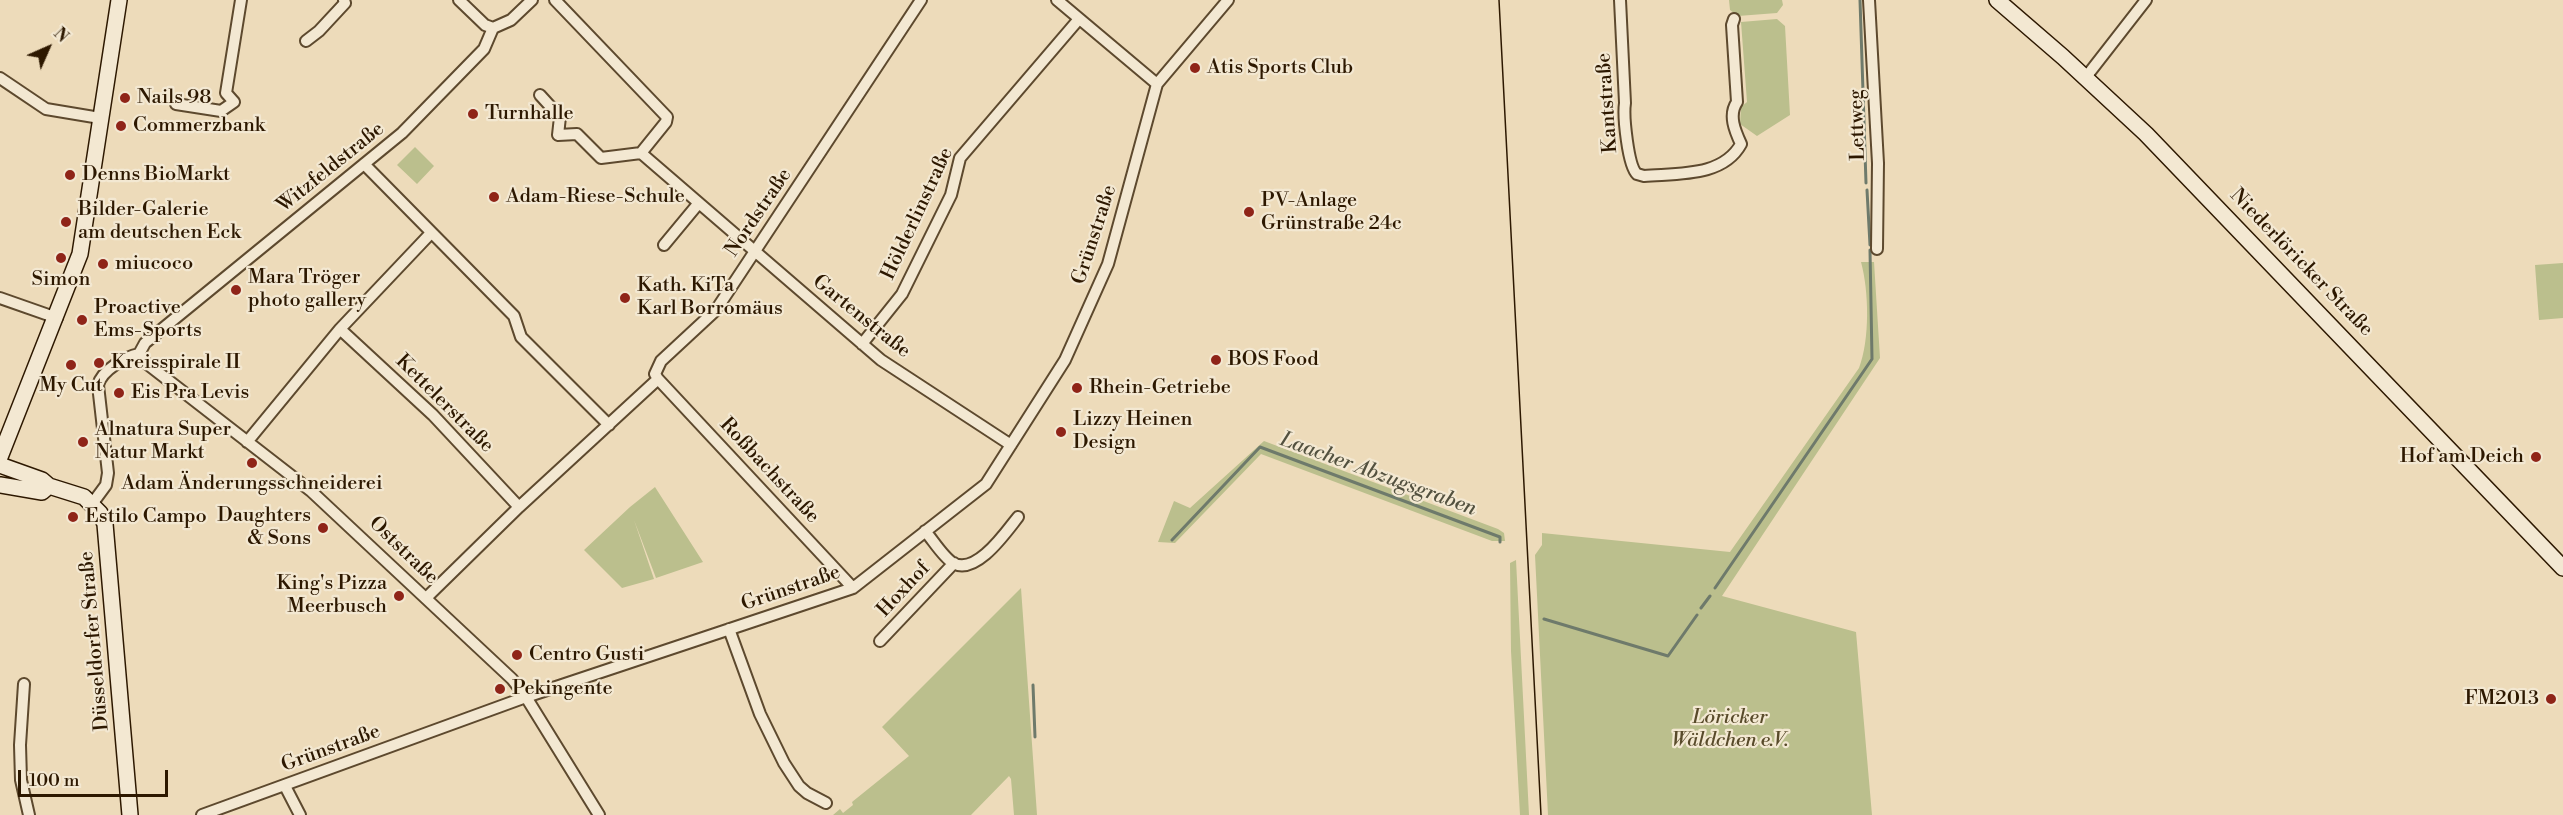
<!DOCTYPE html>
<html>
<head>
<meta charset="utf-8">
<style>
	body { margin:0 }
	#map { position:relative; width:2563px; height:815px; overflow:hidden; background:#eddbba; font-family:"Libre Bodoni",serif }
	canvas { display:block }
	.north { position:absolute; left:18px; top:18px; width:60px; height:60px; -webkit-text-stroke:4px #f3e8d2; paint-order:stroke; rotate:45deg; font-size:16px; font-weight:700; line-height:24px; text-align:center; color:#2d1800 }
	.north::after { content:''; display:block; margin:auto; width:21px; height:27px; background:#2d1800; clip-path:polygon(50% 0,100% 100%,50% 72%,0 100%) }
	.scale { position:absolute; left:18px; top:770px; width:150px; height:27px; box-sizing:border-box; border:3px solid #2d1800; border-top:0; padding-left:8px; font-size:18px; line-height:21px; white-space:nowrap; color:#2d1800; -webkit-text-stroke:4px #f3e8d2; paint-order:stroke }
</style>
</head>
<body>
<div id="map">
<canvas width="2563" height="815"></canvas>
<div class="north">N</div>
<div class="scale">100 m</div>
</div>
<script>
const ctx = document.querySelector('canvas').getContext('2d');
ctx.lineJoin = 'round';
function paint(path, color) {
  ctx.fillStyle = color;
  ctx.fill(path, 'evenodd');
}
function stroke(path, color, width, dash) {
  ctx.strokeStyle = color;
  ctx.lineWidth = width;
  ctx.lineCap = dash ? 'butt' : 'round';
  ctx.setLineDash(dash || []);
  ctx.stroke(path);
}
function drawText(font, color, halo, rows, align = 'center') {
  ctx.font = font + ' "Libre Bodoni",serif';
  ctx.lineWidth = 4.5;
  ctx.setLineDash([]);
  ctx.textBaseline = 'middle';
  ctx.strokeStyle = halo;
  ctx.fillStyle = color;
  for (const [text, x, y, turn = 0] of rows) {
    ctx.save();
    ctx.translate(x, y);
    ctx.rotate((+turn || 0) * Math.PI / 180);
    ctx.textAlign = isNaN(turn) ? turn : align;
    if (halo) ctx.strokeText(text, 0, 0);
    ctx.fillText(text, 0, 0);
    ctx.restore();
  }
}
const green = new Path2D(`
	M1729,0H1782L1783,5L1777,13L1738,16L1730,10Z
	M1777,19L1785,26L1790,115L1757,136L1740,124L1741,107L1747,102L1741,22Z
	M415,147L434,166L417,184L397,165Z
	M1861,262H1874L1880,358L1722,596L1856,632L1872,815H1548L1535,555L1542,545V533L1730,552L1859,368C1870,340 1869,291 1861,262Z
	M2563,263V318L2539,320L2535,265Z
	M1264,441L1498,529L1504,533L1505,541H1492L1261,454L1175,543L1158,542L1174,501L1190,508Z
	M655,487L703,562L656,578L634,520L654,579L622,588L584,550L630,507Z
	M1516,560L1529,815H1520L1511,651L1510,563Z
	M1021,588L1037,815H1014L1011,779L1009,776L971,815H833L840,809L843,813L853,805L852,802L909,756L882,727Z`);
const stream = new Path2D(`
	M1860,0L1866,183
	M1867,190L1870,245
	M1172,540L1260,447L1500,537V542
	M1715,588L1872,359L1870,250
	M1701,608L1710,596
	M1544,619L1668,656L1697,615
	M1033,685L1035,737`);
const minor = new Path2D(`
	M459,0L485,25L493,28
	M555,0L667,117L666,122L641,153L881,360L1011,445
	M1057,0L1157,84
	M1620,0L1625,103C1623,116 1628,166 1637,174L1644,176C1678,173 1723,177 1741,144C1735,131 1728,115 1737,102L1732,25L1734,19
	M1869,0L1878,163L1877,249
	M493,28L511,20L532,0
	M306,41L319,31L345,3L344,0
	M2086,77L2146,0
	M0,78L46,109L100,118
	M540,95L560,117L558,135L577,134L601,158L641,153
	M176,104L221,111L234,102L226,93L241,0
	M364,164L514,316L521,337L609,425
	M664,245L698,204
	M0,298L57,318
	M340,329L433,415L519,507
	M862,344L902,294L951,195L960,158L1079,19
	M139,354L146,363L311,491L512,679L526,697L599,815
	M139,354L145,343L402,133L484,49L493,28
	M658,379L853,588
	M247,442L340,329L431,233
	M92,504L106,485L108,473L98,385C102,370 125,357 139,354
	M925,531C933,540 943,557 953,563C976,576 1006,532 1018,517
	M426,598L519,507L658,379L655,374L661,361L716,310L921,0
	M729,629L760,714L784,763L799,786L807,793L826,803
	M880,641L954,563
	M24,684L20,745L21,780L29,815
	M285,786L300,815
	M202,815L526,697L853,588L986,484L1065,360L1108,264L1157,84L1228,0`);
const secondary = new Path2D(`
	M1997,0L2063,57L2146,134L2563,568
	M0,457L80,254L119,0
	M0,465L42,480L49,486L84,497L100,513L105,524L130,815
	M0,485L42,492L49,486`);
const tram = new Path2D(`
	M1499,0L1541,815`);
const markers = [
	[1195,68,6,"#8f2418"],
	[125,98,6,"#8f2418"],
	[473,114,6,"#8f2418"],
	[121,126,6,"#8f2418"],
	[70,175,6,"#8f2418"],
	[494,197,6,"#8f2418"],
	[1249,212,6,"#8f2418"],
	[66,222,6,"#8f2418"],
	[61,258,6,"#8f2418"],
	[103,264,6,"#8f2418"],
	[236,290,6,"#8f2418"],
	[625,298,6,"#8f2418"],
	[82,320,6,"#8f2418"],
	[1216,360,6,"#8f2418"],
	[99,363,6,"#8f2418"],
	[71,365,6,"#8f2418"],
	[1077,388,6,"#8f2418"],
	[119,393,6,"#8f2418"],
	[1061,432,6,"#8f2418"],
	[83,442,6,"#8f2418"],
	[2536,457,6,"#8f2418"],
	[252,463,6,"#8f2418"],
	[73,517,6,"#8f2418"],
	[323,528,6,"#8f2418"],
	[399,596,6,"#8f2418"],
	[517,655,6,"#8f2418"],
	[500,689,6,"#8f2418"],
	[2551,699,6,"#8f2418"]
];
const poiNames = [
	["Atis Sports Club",1207,68],
	["Nails 98",137,98],
	["Turnhalle",485,114],
	["Commerzbank",133,126],
	["Denns BioMarkt",82,175],
	["Adam-Riese-Schule",506,197],
	["PV-Anlage",1261,201],
	["Grünstraße 24c",1261,224],
	["Bilder-Galerie",78,210],
	["am deutschen Eck",78,233],
	["miucoco",115,264],
	["Mara Tröger",248,278],
	["photo gallery",248,301],
	["Simon",61,280,"center"],
	["Kath. KiTa",637,286],
	["Karl Borromäus",637,309],
	["Proactive",94,308],
	["Ems-Sports",94,331],
	["BOS Food",1228,360],
	["Kreisspirale II",111,363],
	["My Cut",71,386,"center"],
	["Rhein-Getriebe",1089,388],
	["Eis Pra Levis",131,393],
	["Lizzy Heinen",1073,420],
	["Design",1073,443],
	["Alnatura Super",95,430],
	["Natur Markt",95,453],
	["Hof am Deich",2524,457,"right"],
	["Adam Änderungsschneiderei",252,484,"center"],
	["Daughters",311,516,"right"],
	["& Sons",311,539,"right"],
	["Estilo Campo",85,517],
	["King's Pizza",387,584,"right"],
	["Meerbusch",387,607,"right"],
	["Centro Gusti",529,655],
	["Pekingente",512,689],
	["FM2013",2539,699,"right"]
];
const streetNames = [
	["Kantstraße",1608,103,-94],
	["Lettweg",1858,125,-92],
	["Witzfeldstraße",331,168,-39],
	["Nordstraße",759,213,-56],
	["Hölderlinstraße",918,214,-65],
	["Grünstraße",1095,235,-72],
	["Niederlöricker Straße",2301,263,46],
	["Gartenstraße",861,317,39],
	["Kettelerstraße",444,404,45],
	["Roßbachstraße",769,471,47],
	["Oststraße",403,551,44],
	["Grünstraße",791,589,-19],
	["Hoxhof",904,590,-47],
	["Düsseldorfer Straße",95,641,-95],
	["Grünstraße",331,749,-20]
];
const parkNames = [
	["Löricker",1730,718],
	["Wäldchen e.V.",1730,741]
];
const waterNames = [
	["Laacher Abzugsgraben",1378,475,20]
];
paint(green, '#bbbf8d');
stroke(stream, '#6e7a6b', 3);
stroke(minor, '#5d492e', 14);
stroke(secondary, '#2d1800', 18);
stroke(minor, '#f3e8d2', 10);
stroke(secondary, '#f3e8d2', 15);
stroke(tram, '#2d1800', 1.5);
for (const [x, y, r, color] of markers) {
  const dot = new Path2D();
  dot.arc(x, y, r, 0, 2 * Math.PI);
  ctx.fillStyle = color;
  ctx.fill(dot);
  stroke(dot, '#f3e8d2', 2);
}
drawText('20px', '#2d1800', '#f3e8d2', poiNames, 'left');
drawText('20px', '#2d1800', '#f3e8d2', streetNames);
drawText('italic 20px', '#584a2a', '#f3e8d2', parkNames);
drawText('italic 21px', '#53513f', '#f3e8d2', waterNames);
</script>
</body>
</html>
